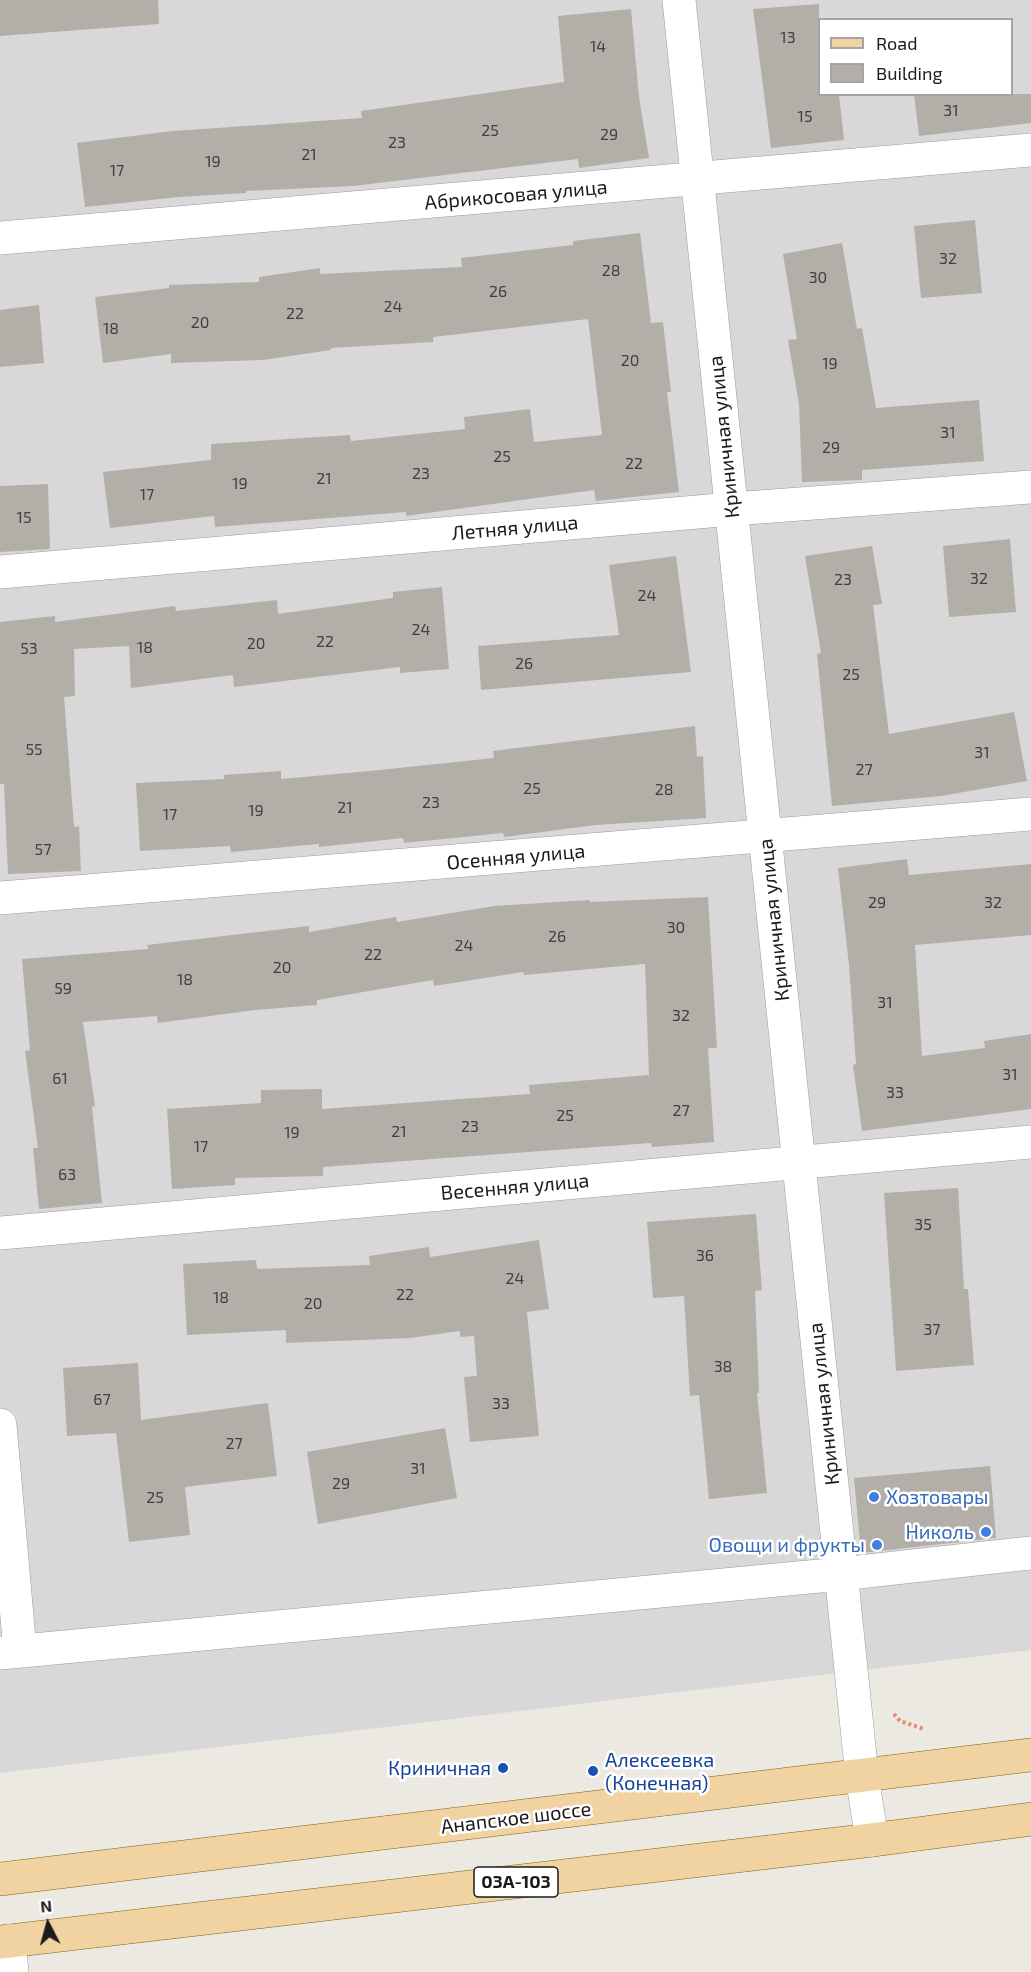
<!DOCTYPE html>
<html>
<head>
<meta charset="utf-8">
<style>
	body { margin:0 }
	#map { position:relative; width:1031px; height:1972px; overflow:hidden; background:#ebe9e1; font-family:"Exo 2",sans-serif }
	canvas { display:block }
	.legend { position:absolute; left:818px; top:18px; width:195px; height:78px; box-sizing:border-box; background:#fff; border:2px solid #a4a4a4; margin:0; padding:8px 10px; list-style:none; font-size:18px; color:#1b1b1b }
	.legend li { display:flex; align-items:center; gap:12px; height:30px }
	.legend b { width:30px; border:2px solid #a4a4a4 }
	.north { position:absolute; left:18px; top:1894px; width:60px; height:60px; -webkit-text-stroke:4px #fff; paint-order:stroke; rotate:354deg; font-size:16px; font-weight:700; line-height:24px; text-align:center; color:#1b1b1b }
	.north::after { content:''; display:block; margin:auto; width:21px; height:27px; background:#1b1b1b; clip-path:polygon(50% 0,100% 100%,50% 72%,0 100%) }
</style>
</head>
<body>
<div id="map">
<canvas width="1031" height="1972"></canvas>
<ul class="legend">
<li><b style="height:8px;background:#f0d3a1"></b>Road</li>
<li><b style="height:16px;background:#b4aea8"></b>Building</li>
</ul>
<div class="north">N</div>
</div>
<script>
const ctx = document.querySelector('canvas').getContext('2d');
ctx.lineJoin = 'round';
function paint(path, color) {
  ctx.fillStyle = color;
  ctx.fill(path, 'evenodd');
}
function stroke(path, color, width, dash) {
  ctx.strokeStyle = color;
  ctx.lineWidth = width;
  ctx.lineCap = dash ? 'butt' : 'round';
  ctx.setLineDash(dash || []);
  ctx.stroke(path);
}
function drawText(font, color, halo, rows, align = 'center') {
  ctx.font = font + ' "Exo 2",sans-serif';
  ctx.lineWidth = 5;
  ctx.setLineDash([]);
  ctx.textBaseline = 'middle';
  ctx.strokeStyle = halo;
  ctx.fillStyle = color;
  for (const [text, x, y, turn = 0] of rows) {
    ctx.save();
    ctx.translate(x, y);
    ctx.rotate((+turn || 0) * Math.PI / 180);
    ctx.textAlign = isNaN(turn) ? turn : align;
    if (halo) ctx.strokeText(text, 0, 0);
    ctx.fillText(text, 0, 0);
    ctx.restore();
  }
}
const residential = new Path2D(`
	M0,0H1031V1650L0,1773ZM820,20H1012V94H820Z`);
const building = new Path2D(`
	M0,0H158L159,24L0,36Z
	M819,4V94H839L844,140L771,148L753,9Z
	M631,9L639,97L649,158L579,168L578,159L353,186L246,191V193L179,197L85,207L77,143L173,131L362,118L361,111L564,82L558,16Z
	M914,94H1031V123L919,136Z
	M975,220L982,293L921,298L914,226Z
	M640,233L651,323L663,322L671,392H667L679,492L596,501L594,490L406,516V512L215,527L214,516L110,528L103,472L211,460V444L350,435L351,441L465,429L464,417L530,409L534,442L602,435L588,319L433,337V342L331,348V350L263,360L171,363V354L103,363L95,297L169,288V285L259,282V277L320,268V274L462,267L461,258L573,245V241Z
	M842,243L857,329L862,328L876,408L979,400L984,461L862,470V480L802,482L799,404L788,340L797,339L783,254Z
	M39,305L44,363L0,367V310Z
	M48,484L50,549L0,552V486Z
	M1010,539L1016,612L949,617L943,546Z
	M872,546L882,604L873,605L889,734L1014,712L1027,781L941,796L832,806L817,654L821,653L805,556Z
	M676,556L691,672L481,690L478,646L619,635L609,565Z
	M442,587L449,669L400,673V667L234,687L233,675L131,688L129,646L74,649L75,696L64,697L74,827L79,826L81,871L8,874L4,784H0V622L55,616V622L175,606L176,611L277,600L278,614L393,598V592Z
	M695,726L697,757L703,756L706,818L596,825L504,837L503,833L404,843L403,838L319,847V844L231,852L230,846L140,851L136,783L224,779V775L281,771V779L370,771L494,758L493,751Z
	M907,859L909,875L1031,864V935L915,945L922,1056L985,1048L984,1041L1031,1034V1109L862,1131L853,1065L856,1064L849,965L838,868Z
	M708,897L717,1048H708L714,1142L652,1147L651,1143L323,1167V1176L235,1178V1185L172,1189L167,1109L261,1103V1090L322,1089V1109L530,1094L529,1085L649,1075L645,964L524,975L523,972L434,986L433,980L317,1000V1005L255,1010L158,1023L157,1016L83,1022L95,1106L92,1107L102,1203L39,1209L33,1148H38L25,1051L30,1050L22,959L148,949L147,945L309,926V932L396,917L397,922L494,906L590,900V902Z
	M958,1188L964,1289H968L974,1365L896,1371L884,1193Z
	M756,1214L762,1290L755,1291L759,1393H757L767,1493L709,1499L699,1395L690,1396L684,1296L653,1298L647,1222Z
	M539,1240L549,1309L527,1312L539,1436L470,1442L464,1377L477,1376L474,1336L460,1337V1331L410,1338L286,1343V1330L187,1335L183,1264L256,1260L257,1269L370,1265L369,1256L429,1247L430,1257Z
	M138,1363L141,1420L268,1403L277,1476L185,1487L190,1535L129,1542L116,1433L67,1436L63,1368Z
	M445,1428L457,1498L318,1524L307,1452Z
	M990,1466L996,1538L861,1553L854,1478Z`);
const path = new Path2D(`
	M894,1714L900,1721L924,1729`);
const minor = new Path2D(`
	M679,0L862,1776L872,1840
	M0,238L1031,150
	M0,572L732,509L1031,487
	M0,898L1031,814
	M0,1233L1031,1142
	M0,1425L20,1651
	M0,1653L841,1574L1031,1553
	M9,1941L12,1972`);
const major = new Path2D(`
	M0,1879L1031,1755
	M0,1942L872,1840L1031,1819`);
const markers = [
	[874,1497,6,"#3f7fe0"],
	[986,1532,6,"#3f7fe0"],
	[877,1545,6,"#3f7fe0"],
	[503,1768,6,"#1a4fb4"],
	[593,1771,6,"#1a4fb4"]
];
const numberNames = [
	["13",788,38],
	["14",598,47],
	["31",951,111],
	["15",805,117],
	["25",490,131],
	["29",609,135],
	["23",397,143],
	["21",309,155],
	["19",213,162],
	["17",117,171],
	["32",948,259],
	["28",611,271],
	["30",818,278],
	["26",498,292],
	["24",393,307],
	["22",295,314],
	["20",200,323],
	["18",111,329],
	["20",630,361],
	["19",830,364],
	["31",948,433],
	["29",831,448],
	["25",502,457],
	["22",634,464],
	["23",421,474],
	["21",324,479],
	["19",240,484],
	["17",147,495],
	["15",24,518],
	["32",979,579],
	["23",843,580],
	["24",647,596],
	["24",421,630],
	["22",325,642],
	["20",256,644],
	["18",145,648],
	["53",29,649],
	["26",524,664],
	["25",851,675],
	["55",34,750],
	["31",982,753],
	["27",864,770],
	["25",532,789],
	["28",664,790],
	["23",431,803],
	["21",345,808],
	["19",256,811],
	["17",170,815],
	["57",43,850],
	["29",877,903],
	["32",993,903],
	["30",676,928],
	["26",557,937],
	["24",464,946],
	["22",373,955],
	["20",282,968],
	["18",185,980],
	["59",63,989],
	["31",885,1003],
	["32",681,1016],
	["31",1010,1075],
	["61",60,1079],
	["33",895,1093],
	["27",681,1111],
	["25",565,1116],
	["23",470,1127],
	["21",399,1132],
	["19",292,1133],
	["17",201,1147],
	["63",67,1175],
	["35",923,1225],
	["36",705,1256],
	["24",515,1279],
	["22",405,1295],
	["18",221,1298],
	["20",313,1304],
	["37",932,1330],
	["38",723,1367],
	["67",102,1400],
	["33",501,1404],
	["27",234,1444],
	["31",418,1469],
	["29",341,1484],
	["25",155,1498]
];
const shields = [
	[516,1882,84]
];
const shieldNames = [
	["03А-103",516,1882]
];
const streetNames = [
	["Абрикосовая улица",516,195,-5],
	["Криничная улица",724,437,-96],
	["Летняя улица",515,528,-5],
	["Осенняя улица",516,857,-5],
	["Криничная улица",774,920,-96],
	["Весенняя улица",515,1187,-5],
	["Криничная улица",824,1404,-96],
	["Анапское шоссе",516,1818,-7]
];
const shopNames = [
	["Хозтовары",886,1497,"left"],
	["Николь",974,1532],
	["Овощи и фрукты",865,1545]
];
const transitNames = [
	["Алексеевка",605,1760],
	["(Конечная)",605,1783],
	["Криничная",491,1768,"right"]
];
paint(residential, '#d9d8d8');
paint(building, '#b4aea8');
stroke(minor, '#9c9c9c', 34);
stroke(major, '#816310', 34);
stroke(path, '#e98874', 4, [3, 3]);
stroke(minor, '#fff', 33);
stroke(major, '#f0d3a1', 33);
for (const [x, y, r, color] of markers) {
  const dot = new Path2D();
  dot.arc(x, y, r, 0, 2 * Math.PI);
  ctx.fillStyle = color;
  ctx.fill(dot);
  stroke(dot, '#fff', 2);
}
drawText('16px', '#41403e', null, numberNames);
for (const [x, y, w] of shields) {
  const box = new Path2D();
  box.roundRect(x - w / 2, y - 15, w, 30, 4.5);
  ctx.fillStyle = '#fff';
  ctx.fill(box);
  stroke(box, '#1b1b1b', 1.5);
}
drawText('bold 18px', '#1b1b1b', null, shieldNames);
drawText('20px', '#1b1b1b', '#fff', streetNames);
drawText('20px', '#366cbe', '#fff', shopNames, 'right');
drawText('20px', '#164399', '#fff', transitNames, 'left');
</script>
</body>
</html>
